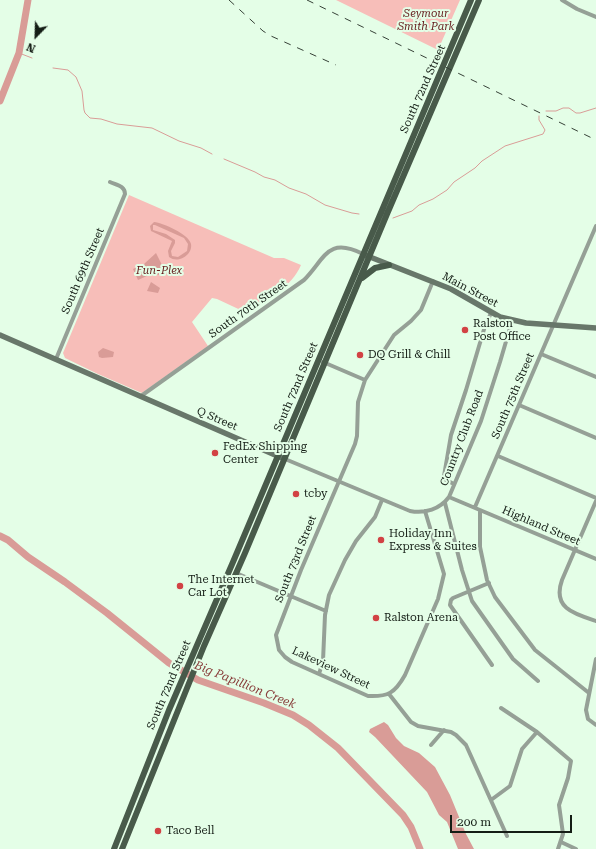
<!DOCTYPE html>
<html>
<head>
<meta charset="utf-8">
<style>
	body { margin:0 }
	#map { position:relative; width:596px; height:849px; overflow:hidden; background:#e4fee7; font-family:"Roboto Serif",serif }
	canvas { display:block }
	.north { position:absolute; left:16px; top:16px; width:40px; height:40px; -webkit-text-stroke:3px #e4fee7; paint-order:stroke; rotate:203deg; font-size:11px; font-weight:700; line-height:16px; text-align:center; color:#141d15 }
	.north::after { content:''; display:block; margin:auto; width:14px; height:18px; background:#141d15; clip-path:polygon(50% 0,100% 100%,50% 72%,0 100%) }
	.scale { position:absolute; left:450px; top:815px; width:122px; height:18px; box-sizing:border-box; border:2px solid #141d15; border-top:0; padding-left:5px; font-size:12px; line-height:14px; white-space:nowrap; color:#141d15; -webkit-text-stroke:3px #e4fee7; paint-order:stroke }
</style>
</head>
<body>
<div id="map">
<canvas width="596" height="849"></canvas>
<div class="north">N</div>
<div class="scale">200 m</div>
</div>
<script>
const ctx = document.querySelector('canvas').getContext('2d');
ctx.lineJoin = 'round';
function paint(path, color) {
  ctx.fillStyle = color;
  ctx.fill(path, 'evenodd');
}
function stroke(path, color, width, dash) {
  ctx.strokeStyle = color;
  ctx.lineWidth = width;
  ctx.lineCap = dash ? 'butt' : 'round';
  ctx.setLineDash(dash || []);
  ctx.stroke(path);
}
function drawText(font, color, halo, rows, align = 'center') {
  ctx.font = font + ' "Roboto Serif",serif';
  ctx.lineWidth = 4;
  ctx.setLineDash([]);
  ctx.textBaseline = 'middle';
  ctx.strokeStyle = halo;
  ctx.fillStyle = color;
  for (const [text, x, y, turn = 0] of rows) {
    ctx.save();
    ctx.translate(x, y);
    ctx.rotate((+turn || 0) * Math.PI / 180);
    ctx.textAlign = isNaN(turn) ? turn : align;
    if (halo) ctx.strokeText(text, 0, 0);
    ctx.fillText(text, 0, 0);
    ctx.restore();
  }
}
const green = new Path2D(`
	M336,0H460L438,50Z
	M129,195L274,258H284L301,265C292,287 266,300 247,313L217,299L212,298L192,322L208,346L142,393L98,374L65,358L63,353Z`);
const water = new Path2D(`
	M154,222C163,223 189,234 191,244C193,255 178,264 169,257L168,251L172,241L151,231L150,226ZM153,225H155L184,238L188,244L187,251L178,257L172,256L171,251L175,243V240L166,234L153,230Z
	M156,253L163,267L165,275H149L138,280L133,269L144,264Z
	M151,282L160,288L158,293L147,291Z
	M103,348L114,352L113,357L102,358L99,357L98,352Z
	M384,722L388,725L396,738L404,746L419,753L435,767L450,795L466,834L474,849H458L447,822L439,815L427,792L375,737L369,732L370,729Z`);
const stream = new Path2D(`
	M19,53L32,58
	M53,68L68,70L76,77L82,91L84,110L85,113L90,118L101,119L117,124L152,128L179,141L201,148L212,154
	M546,111H556L563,108H569L576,113H580L596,108
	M224,159L255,172L264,177L275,180L289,188L306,194L325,205L352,213L359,214
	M393,218L412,211L419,205L433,199L447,190L454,182L475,168L482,161L505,146L543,134L545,130L539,120V116`);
const river = new Path2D(`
	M0,101L19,53L28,0
	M0,536L8,540L28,557L65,582L107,613L169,663L198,680L264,703L293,715L309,725L338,748L403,815L411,827L420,849`);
const minor = new Path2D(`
	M562,0L577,9L596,17
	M541,354L596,377
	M56,359L125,194C125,186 117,185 110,182
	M323,362L365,380
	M141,396L304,280C325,259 327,236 363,254
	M519,405L596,438
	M498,456L596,498
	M285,459L410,511C425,514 440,509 449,497L481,421L500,362L512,321
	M454,484L446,480L444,476L451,435L466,390L485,326L491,313
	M449,497L596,559
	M596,501L562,580C552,608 574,614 596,621
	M445,503L462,570L472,601L513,659L538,681
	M475,507L596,226
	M480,510V547L487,580L495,597L535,650L589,693
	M425,511L444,574L438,599L405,675C395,693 388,697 368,696L292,662L285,657L279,650L276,635L301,570L355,444L357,436L358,402L365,380L394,335L411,321L421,310L433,281
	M236,573L326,611
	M489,583L453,598L451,600L450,605L492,665
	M596,659L586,710L588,719L596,725
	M319,674L323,661L325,615L329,595L345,560L356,541L375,517L382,500
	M389,694L411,722L418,726L451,732L456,735L466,745L507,836
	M501,708L537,732L571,761L568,778L559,805L563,834L558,849
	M431,745L444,730
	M491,800L510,786L522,749L537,732
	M561,842L576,849`);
const secondary = new Path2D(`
	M365,255L451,289L500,317L526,323L596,328
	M0,335L282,458`);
const primary = new Path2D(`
	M362,278L375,268L389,265
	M114,849L169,710L233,562L471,0
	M122,849L204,646L245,553L387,214L479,0`);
const rail = new Path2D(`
	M229,0L263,31L271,36L336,65
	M307,0L596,140`);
const markers = [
	[465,330,4,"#d24244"],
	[360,355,4,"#d24244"],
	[215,453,4,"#d24244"],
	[296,494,4,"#d24244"],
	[381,540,4,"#d24244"],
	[180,586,4,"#d24244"],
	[376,618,4,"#d24244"],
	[158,831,4,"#d24244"]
];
const parkNames = [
	["Seymour",426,14],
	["Smith Park",426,27],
	["Fun-Plex",159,271]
];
const streetNames = [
	["South 72nd Street",423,89,-66],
	["South 69th Street",83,271,-67],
	["Main Street",470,290,28],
	["South 70th Street",248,309,-35],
	["South 72nd Street",296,387,-67],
	["South 75th Street",513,396,-67],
	["Q Street",217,419,23],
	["Country Club Road",462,438,-69],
	["Highland Street",541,526,23],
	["South 73rd Street",296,559,-68],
	["Lakeview Street",331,668,25],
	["South 72nd Street",169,685,-67]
];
const poiNames = [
	["Ralston",473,324],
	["Post Office",473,337],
	["DQ Grill & Chill",368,355],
	["FedEx Shipping",223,447],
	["Center",223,460],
	["tcby",304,494],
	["Holiday Inn",389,534],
	["Express & Suites",389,547],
	["The Internet",188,580],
	["Car Lot",188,593],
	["Ralston Arena",384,618],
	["Taco Bell",166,831]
];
const waterNames = [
	["Big Papillion Creek",245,685,22]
];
paint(green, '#f7beb9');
paint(water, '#d99c97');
stroke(stream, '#d99c97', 1);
stroke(river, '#d99c97', 7);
stroke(minor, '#95a096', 4);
stroke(secondary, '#68776a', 5.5);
stroke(primary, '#485a4a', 6);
stroke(rail, '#364137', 1, [7, 7]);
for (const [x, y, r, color] of markers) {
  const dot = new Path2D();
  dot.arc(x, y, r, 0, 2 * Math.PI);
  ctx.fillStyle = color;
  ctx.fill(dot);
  stroke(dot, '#e4fee7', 1.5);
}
drawText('italic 11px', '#661e1e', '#e4fee7', parkNames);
drawText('11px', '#141d15', '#e4fee7', streetNames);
drawText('11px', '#141d15', '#e4fee7', poiNames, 'left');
drawText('italic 12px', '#883d3a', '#e4fee7', waterNames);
</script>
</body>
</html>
